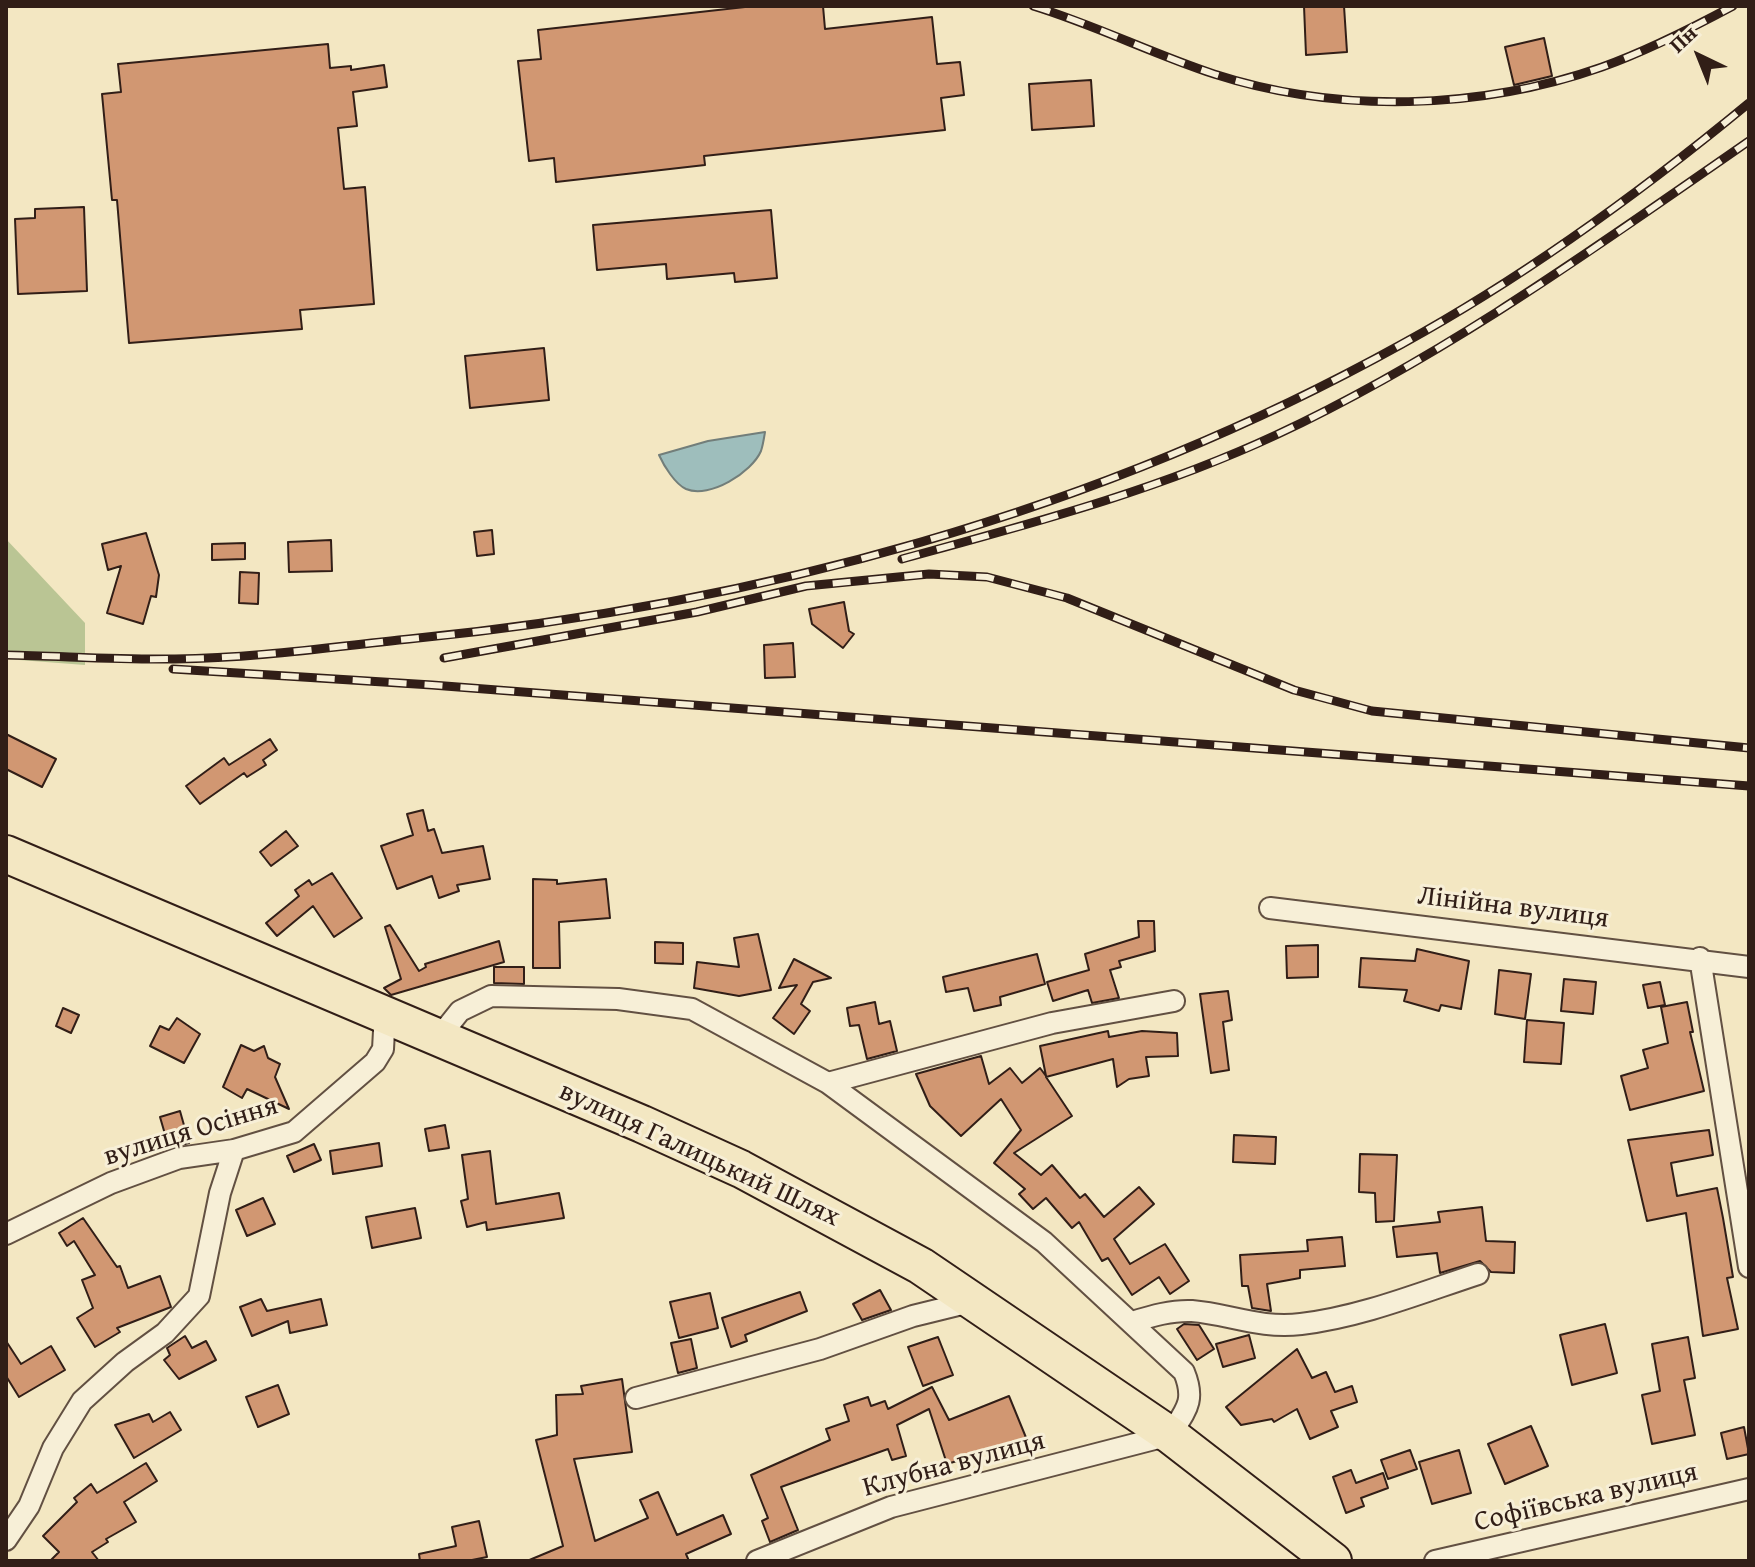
<!DOCTYPE html>
<html>
<head>
<meta charset="utf-8">
<style>
	body { margin:0 }
	#map { position:relative; width:1755px; height:1567px; overflow:hidden; background:#f3e7c2; font-family:"Gentium Book Plus",serif }
	canvas { display:block }
	.frame { position:absolute; inset:0; border:8px solid #311e17; pointer-events:none }
	.north { position:absolute; left:1659px; top:16px; width:80px; height:80px; -webkit-text-stroke:6px #f7efd7; paint-order:stroke; rotate:317deg; font-size:22px; font-weight:700; line-height:32px; text-align:center; color:#311e17 }
	.north::after { content:''; display:block; margin:auto; width:28px; height:36px; background:#311e17; clip-path:polygon(50% 0,100% 100%,50% 72%,0 100%) }
</style>
</head>
<body>
<div id="map">
<canvas width="1755" height="1567"></canvas>
<div class="frame"></div>
<div class="north">Пн</div>
</div>
<script>
const ctx = document.querySelector('canvas').getContext('2d');
ctx.lineJoin = 'round';
function paint(path, color) {
  ctx.fillStyle = color;
  ctx.fill(path, 'evenodd');
}
function stroke(path, color, width, dash) {
  ctx.strokeStyle = color;
  ctx.lineWidth = width;
  ctx.lineCap = dash ? 'butt' : 'round';
  ctx.setLineDash(dash || []);
  ctx.stroke(path);
}
function drawText(font, color, halo, rows, align = 'center') {
  ctx.font = font + ' "Gentium Book Plus",serif';
  ctx.lineWidth = 6;
  ctx.setLineDash([]);
  ctx.textBaseline = 'middle';
  ctx.strokeStyle = halo;
  ctx.fillStyle = color;
  for (const [text, x, y, turn = 0] of rows) {
    ctx.save();
    ctx.translate(x, y);
    ctx.rotate((+turn || 0) * Math.PI / 180);
    ctx.textAlign = isNaN(turn) ? turn : align;
    if (halo) ctx.strokeText(text, 0, 0);
    ctx.fillText(text, 0, 0);
    ctx.restore();
  }
}
const green = new Path2D(`
	M6,539L85,623V665L6,659Z`);
const water = new Path2D(`
	M765,432C764,438 763,445 761,451C752,472 710,499 686,489C675,484 664,466 659,455L708,441Z`);
const building = new Path2D(`
	M754,6H823L825,29L932,17L937,64L960,62L964,95L941,98L945,130L704,156L705,165L556,182L554,158L529,161L518,61L541,59L538,30Z
	M1304,6H1344L1347,52L1306,55Z
	M1544,38L1552,76L1514,85L1505,47Z
	M328,44L330,68L351,66V70L384,65L387,87L353,92L357,126L338,128L344,189L365,187L374,304L300,310L302,329L129,343L117,200H112L102,94L121,92L118,64Z
	M1091,80L1094,126L1032,130L1029,84Z
	M84,207L87,291L18,294L15,219L35,218V209Z
	M771,210L777,278L735,282L734,273L667,279L666,264L597,270L593,225Z
	M544,348L549,400L470,408L465,356Z
	M492,530L494,554L477,556L474,532Z
	M146,533L159,575L156,597L151,596L143,624L107,613L121,566L108,570L102,544Z
	M331,540L332,571L289,572L288,542Z
	M245,543V559L212,560V544Z
	M240,572L259,573L258,604L239,603Z
	M844,602L849,631L854,634L843,648L812,624L809,609Z
	M793,643L795,677L765,678L764,645Z
	M6,734L56,759L42,787L6,769Z
	M270,739L277,750L263,760L266,765L247,777L244,773L200,804L186,786L224,758L229,765Z
	M423,810L428,831L434,829L442,853L483,846L490,879L457,885L459,891L439,898L432,876L397,889L381,846L413,835L407,814Z
	M286,831L298,846L271,866L260,852Z
	M332,873L362,918L334,937L313,906L277,936L266,923L299,896L295,890L309,880L312,885Z
	M533,879L557,880V884L606,879L610,918L559,922L560,968H533Z
	M1138,921H1154L1155,951L1119,961L1121,967L1110,970L1119,998L1092,1003L1088,990L1053,1001L1047,982L1089,970L1085,954L1139,937Z
	M390,925L419,971L426,967L425,964L499,941L504,962L391,995L384,988L401,979L385,927Z
	M758,934L771,990L739,996L694,988L697,962L739,967L734,938Z
	M655,942L683,943V964L655,963Z
	M1318,945V977L1287,978L1286,946Z
	M1417,949L1469,961L1461,1009L1441,1005L1439,1011L1404,1001L1407,990L1359,987L1361,958L1415,961Z
	M1037,954L1045,984L1000,997L1001,1005L974,1011L968,988L946,992L943,977Z
	M794,959L831,978L813,982L801,1004L810,1011L794,1034L773,1018L797,985L779,988Z
	M494,967H524V984L494,983Z
	M1499,970L1531,974L1525,1019L1495,1014Z
	M1564,979L1596,982L1593,1014L1561,1011Z
	M1660,982L1665,1005L1648,1008L1643,985Z
	M1228,991L1232,1020L1223,1022L1229,1070L1211,1073L1200,994Z
	M875,1002L879,1024L890,1021L897,1051L867,1059L859,1025L850,1026L847,1008Z
	M1687,1002L1693,1032H1690L1704,1091L1630,1110L1621,1076L1648,1068L1643,1050L1668,1043L1661,1007Z
	M63,1008L79,1015L71,1033L56,1026Z
	M177,1018L200,1034L184,1063L150,1046L160,1026L169,1030Z
	M1527,1020L1564,1023L1561,1064L1524,1062Z
	M1108,1031L1109,1037L1142,1031L1177,1033L1178,1056L1146,1057L1149,1076L1129,1079L1117,1087L1113,1059L1046,1077L1072,1116L1014,1153L1041,1175L1052,1165L1080,1198L1085,1194L1104,1217L1139,1187L1154,1204L1114,1239L1130,1264L1165,1244L1189,1281L1170,1294L1159,1277L1132,1295L1108,1258L1102,1261L1079,1222L1072,1228L1046,1198L1033,1209L1019,1194L1025,1189L994,1163L1021,1130L1001,1099L961,1136L930,1106L916,1074L981,1056L989,1084L1010,1068L1022,1083L1040,1068L1046,1076L1040,1046Z
	M241,1045L254,1051L264,1046L268,1058L280,1064L275,1077L289,1109L247,1089L242,1098L223,1087Z
	M180,1111L189,1143L169,1148L160,1117Z
	M445,1125L449,1148L429,1151L425,1129Z
	M1709,1130L1713,1155L1671,1163L1677,1196L1717,1188L1723,1218L1733,1277L1727,1278L1738,1329L1703,1336L1686,1213L1647,1221L1628,1140Z
	M1234,1135L1276,1137L1275,1164L1233,1162Z
	M379,1143L382,1166L333,1174L330,1151Z
	M314,1144L321,1160L294,1172L287,1156Z
	M490,1151L496,1204L559,1193L564,1218L487,1230L486,1222L467,1227L461,1201L468,1199L462,1155Z
	M1360,1154L1397,1155L1394,1221L1376,1222L1375,1193L1359,1192Z
	M263,1198L275,1224L247,1236L236,1210Z
	M1482,1207L1486,1241L1515,1242L1514,1273L1491,1272L1480,1261L1440,1273L1437,1253L1397,1257L1393,1227L1440,1222L1438,1212Z
	M415,1208L421,1238L372,1248L366,1217Z
	M83,1218L117,1267L120,1266L128,1288L160,1276L171,1307L117,1328L120,1332L95,1347L77,1318L93,1308L82,1280L95,1275L74,1241L67,1246L59,1233Z
	M1342,1237L1345,1266L1300,1270V1278L1267,1284L1271,1311L1252,1308L1248,1286H1242L1240,1255L1308,1251L1307,1240Z
	M880,1290L891,1310L862,1320L853,1304Z
	M800,1292L807,1311L745,1335L747,1341L731,1347L722,1318Z
	M710,1293L718,1328L679,1338L670,1302Z
	M261,1299L267,1311L321,1299L327,1325L290,1333L288,1321L252,1336L240,1307Z
	M1184,1324L1199,1325L1214,1349L1197,1360L1177,1329Z
	M1605,1324L1617,1373L1572,1385L1560,1335Z
	M1249,1335L1255,1358L1223,1367L1216,1344Z
	M185,1336L192,1348L206,1341L216,1360L179,1379L164,1360L170,1355L167,1348Z
	M938,1337L953,1375L923,1386L908,1347Z
	M1688,1337L1695,1378L1684,1380L1695,1435L1652,1444L1642,1395L1660,1391L1652,1344Z
	M691,1339L697,1368L678,1373L671,1343Z
	M6,1341L21,1364L51,1346L65,1370L19,1397L6,1376Z
	M1297,1349L1312,1378L1326,1372L1335,1392L1352,1386L1357,1402L1331,1411L1338,1427L1310,1439L1297,1409L1274,1422L1272,1419L1241,1425L1226,1407Z
	M622,1379L632,1452L574,1459L595,1541L648,1518L640,1500L658,1492L677,1535L723,1515L731,1534L686,1554L689,1561H527L563,1546L536,1440L557,1435L556,1395L583,1394L581,1386Z
	M278,1385L289,1414L258,1427L246,1397Z
	M932,1387L949,1420L1009,1396L1027,1440L947,1464L929,1409L897,1425L906,1456L892,1460L888,1449L781,1487L798,1530L770,1542L762,1521L768,1518L751,1475L830,1440L826,1429L849,1421L844,1405L868,1397L871,1406L885,1401L888,1409Z
	M170,1412L181,1430L134,1458L115,1425L149,1414L153,1422Z
	M1531,1426L1548,1466L1505,1484L1488,1444Z
	M1744,1427L1749,1454L1727,1459L1721,1433Z
	M1410,1450L1417,1469L1388,1479L1381,1460Z
	M1459,1450L1471,1493L1432,1504L1419,1462Z
	M146,1463L157,1481L124,1502L136,1522L106,1539L108,1542L92,1552L99,1561H50L59,1552L43,1536L77,1502L74,1498L91,1484L97,1493Z
	M1351,1470L1356,1483L1383,1473L1388,1488L1361,1498L1364,1506L1346,1513L1333,1477Z
	M479,1521L487,1557L467,1561H420L419,1554L456,1546L452,1527Z`);
const street = new Path2D(`
	M1270,908L1749,967
	M1700,958L1749,1267
	M440,1036L460,1011L491,996L618,999L692,1009L828,1083L1044,1242L1184,1372C1196,1401 1186,1410 1170,1435L891,1507L757,1561
	M828,1083L1052,1023L1174,1001
	M6,1234L111,1183L179,1158L234,1150L294,1132L375,1062L383,1049L385,1013
	M1132,1322C1152,1316 1172,1310 1192,1311C1229,1314 1260,1329 1301,1324C1361,1317 1420,1293 1478,1274
	M636,1398L820,1349L913,1316L974,1301
	M6,1540L29,1506L53,1448L82,1401L125,1362L165,1333L199,1296L220,1193L234,1150
	M1435,1561L1749,1489`);
const highway = new Path2D(`
	M6,854L642,1124L741,1169L921,1266L1170,1435L1333,1561`);
const rail = new Path2D(`
	M1033,6C1095,25 1153,54 1214,74C1338,114 1480,110 1602,67C1647,51 1690,29 1733,6
	M902,559C1029,524 1156,491 1276,435C1445,356 1596,247 1749,141
	M6,655C62,656 119,660 175,659C254,658 331,647 409,639C755,605 1097,513 1402,344C1524,277 1641,192 1749,103
	M444,658L697,612L806,586L929,574L987,577L1067,598L1294,690L1372,711L1749,748
	M173,669L432,685L1749,786`);
const streetNames = [
	["Лінійна вулиця",1513,908,7],
	["вулиця Осіння",191,1132,-17],
	["вулиця Галицький Шлях",699,1155,25],
	["Клубна вулиця",954,1465,-15],
	["Софіївська вулиця",1586,1498,-13]
];
paint(green, '#bac594');
paint(water, '#9ebebc');
stroke(water, '#727e7a', 2);
paint(building, '#d19772');
stroke(building, '#311e17', 2);
stroke(street, '#625042', 24);
stroke(highway, '#311e17', 40);
stroke(street, '#f7efd7', 20);
stroke(highway, '#f3e7c2', 36);
stroke(rail, '#311e17', 9);
stroke(rail, '#f7efd7', 6, [18]);
drawText('28px', '#311e17', '#f7efd7', streetNames);
</script>
</body>
</html>
